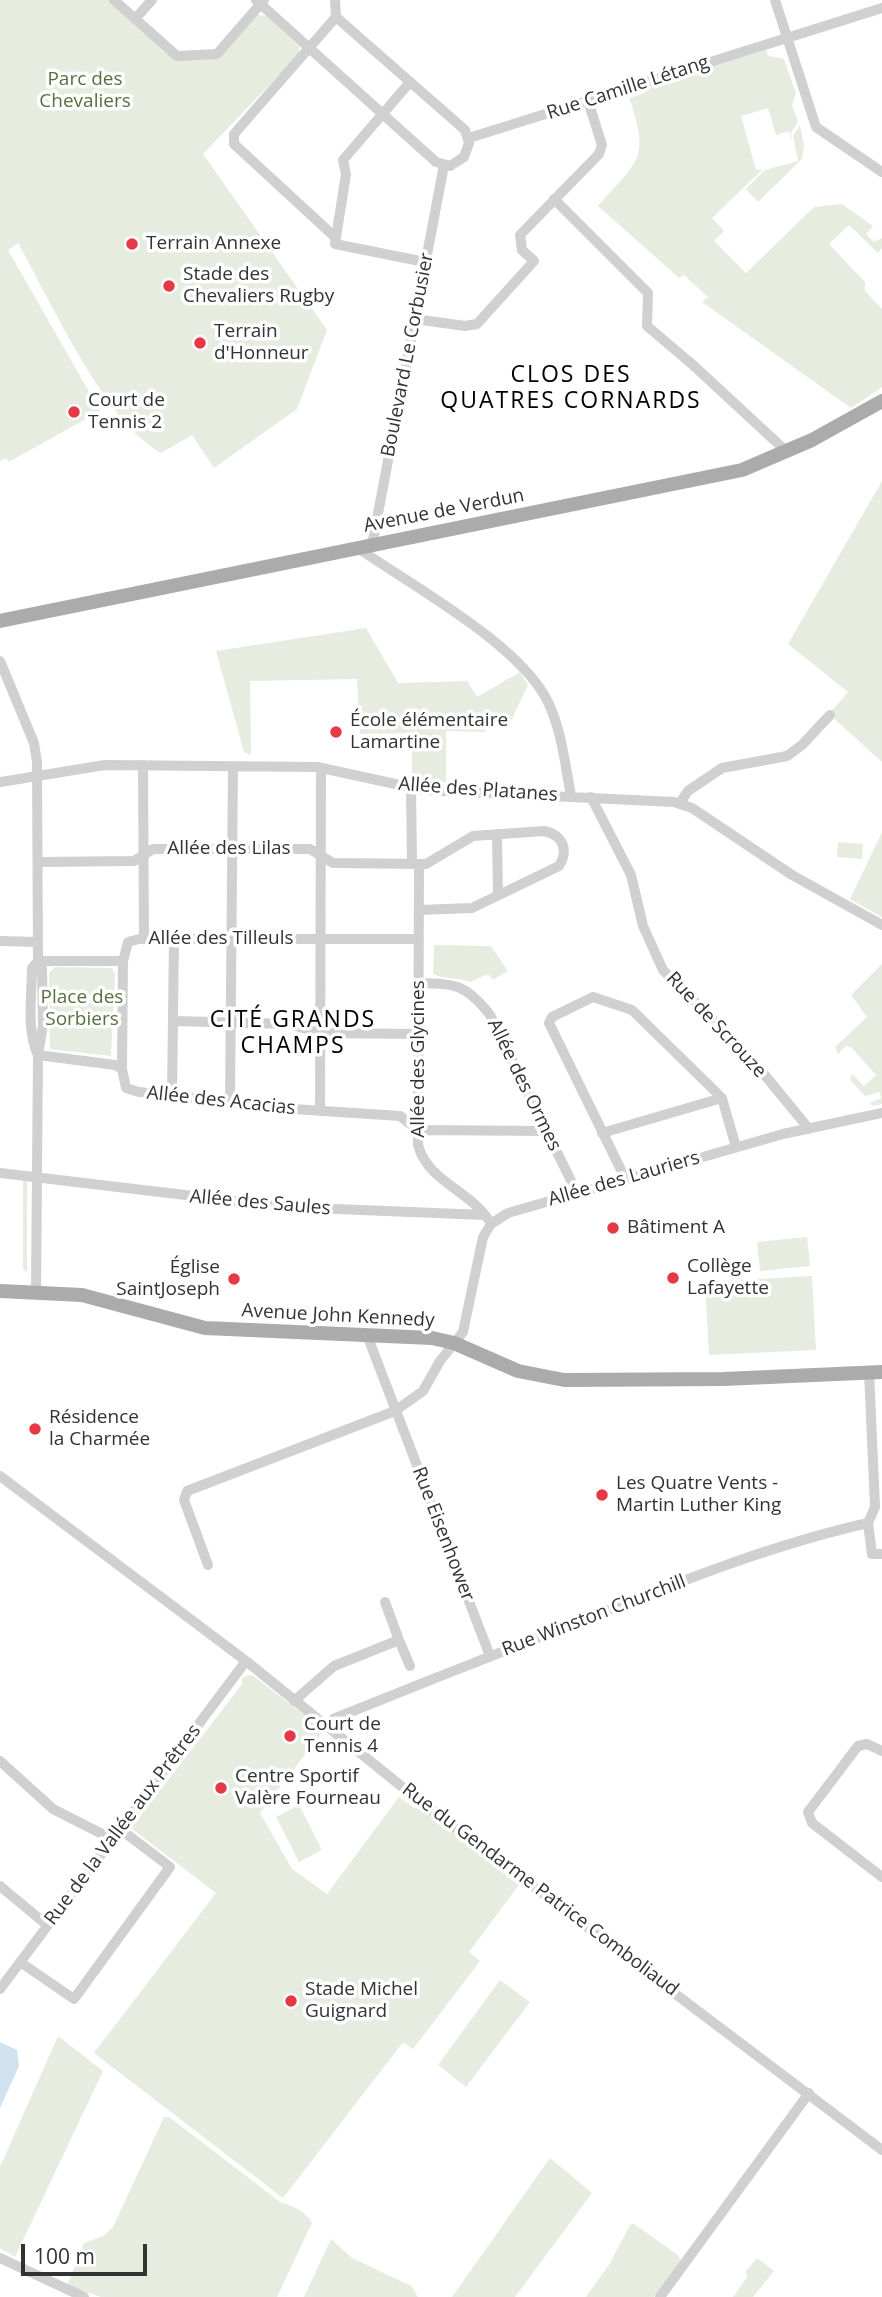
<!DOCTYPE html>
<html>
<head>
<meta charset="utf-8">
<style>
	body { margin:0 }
	#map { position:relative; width:882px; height:2297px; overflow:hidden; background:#fff; font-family:"Open Sans",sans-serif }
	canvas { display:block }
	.scale { position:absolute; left:21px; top:2244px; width:126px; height:32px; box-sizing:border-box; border:4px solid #333; border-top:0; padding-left:9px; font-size:21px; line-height:24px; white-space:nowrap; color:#333; -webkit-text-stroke:5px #fff; paint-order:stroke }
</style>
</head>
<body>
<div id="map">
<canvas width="882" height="2297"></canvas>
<div class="scale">100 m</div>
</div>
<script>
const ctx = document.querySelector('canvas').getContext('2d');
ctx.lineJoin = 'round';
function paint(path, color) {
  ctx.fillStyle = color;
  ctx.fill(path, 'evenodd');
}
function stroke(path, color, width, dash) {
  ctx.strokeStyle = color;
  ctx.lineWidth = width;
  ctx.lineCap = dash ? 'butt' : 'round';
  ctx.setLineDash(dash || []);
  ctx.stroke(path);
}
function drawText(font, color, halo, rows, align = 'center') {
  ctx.font = font + ' "Open Sans",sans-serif';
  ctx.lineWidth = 7;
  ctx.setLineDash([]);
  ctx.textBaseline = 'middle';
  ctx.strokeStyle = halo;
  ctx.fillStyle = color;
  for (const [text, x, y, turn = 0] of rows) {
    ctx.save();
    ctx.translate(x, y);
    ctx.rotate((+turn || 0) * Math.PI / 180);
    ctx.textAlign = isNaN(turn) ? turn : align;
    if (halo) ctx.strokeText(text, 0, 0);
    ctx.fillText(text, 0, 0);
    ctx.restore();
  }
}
const green = new Path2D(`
	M0,0H109L176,59L219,56L257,15L266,16L299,46V54L203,154L327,330L297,409L214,468L192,435L161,453C105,422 51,302 18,243L8,250L100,411L9,462L6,458L0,461Z
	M766,50L768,56L784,59L796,93L792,105L798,122L791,133L792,141L789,131L776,135L768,108L741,116L756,170L763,169L712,218L724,231L714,241L746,273L814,207L842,204L873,226L866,234L874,242L882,238V248L878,253L849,225L829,244L865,282V291L882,309V387L851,408L702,302L708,297L684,275L679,278L598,206C637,162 651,159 629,98L645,93L644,88Z
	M800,125L804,145L802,159L758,202L746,189L765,170L798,161L793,136Z
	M882,481V762L829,714L848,692L788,644Z
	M366,628L398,683L467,681L477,697L520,672L528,685L511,721L486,720L485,732L446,731V782L412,781V733L360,734L357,679L250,681L251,755L244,752L216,651Z
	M882,832V917L850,899Z
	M838,842L863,844L862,859L837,857Z
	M434,945L491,946L508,971L493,980L488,974L470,982C459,977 443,980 433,974Z
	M882,964V1104L873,1106L870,1103L881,1098L880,1092L865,1096L850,1080L852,1074L864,1086L876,1075L851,1047L846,1046L838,1054L835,1047L867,1017L851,995Z
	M55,967L112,968L115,974L111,1056L50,1049L49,973Z
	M23,1180H27V1273L23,1268Z
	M807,1237L810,1266L760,1271L757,1242Z
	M812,1276L816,1350L709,1355L705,1282Z
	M252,1675L324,1730L260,1813L292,1869L327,1894L399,1797L414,1808L418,1803L521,1882L469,1952L480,1961L413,2049L403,2042L283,2198L94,2053L216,1893L131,1828L243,1683L241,1680L245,1676Z
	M299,1805L322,1850L299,1862L276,1817Z
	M500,1980L530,2002L466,2087L438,2065Z
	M58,2036L103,2071L15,2257L0,2248V2167Z
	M164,2117H169L280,2202C291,2205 307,2212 312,2223L277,2297H101L67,2286L84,2243L103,2236L113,2227Z
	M550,2158L592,2193L515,2297H452Z
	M634,2224L678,2255L681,2261L654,2297H586L609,2265L630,2225Z
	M331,2239L352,2258L411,2286L418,2297H304Z
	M757,2258L774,2271L753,2297H733L747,2277L746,2271Z`);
const water = new Path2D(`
	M0,2042L17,2050L19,2066L0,2108Z`);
const minor = new Path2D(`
	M114,0L177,56L217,54L264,0
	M256,0L436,162L450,166L464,157L469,143L465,130L336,17L335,0
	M775,0L816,127L882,172
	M336,17L234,134V144L336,238
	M135,19L152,0
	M410,82L343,160L346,174L335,244L425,262
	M469,138L882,8
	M554,199L648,293L647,326L693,365L787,452
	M415,319L465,326L477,324L534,261L522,250L520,235L599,154L602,145L588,101
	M372,545L444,165
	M358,548C412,586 520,644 548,702C562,732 565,764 571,796
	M0,661L34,743L37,762L38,961L42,968L43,1025L38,1055L36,1291
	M143,765L144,939
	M0,782L105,765L317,767L423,790L674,802L692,808L792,875L882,925
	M411,788L412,864
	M591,797L631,875L643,926L663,970L750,1057L809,1129
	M680,803L688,791L722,768L787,756L802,745L830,715
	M497,834L498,895
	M39,862L134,861L153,849H310L333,863L426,864L473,836L544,831C563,835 569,850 559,866L472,908L419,910
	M419,864L418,1145C427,1180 469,1191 488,1219
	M0,941L38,942
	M38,961H123L128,942L139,939H419
	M38,961L32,968C32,996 26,1030 38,1055
	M419,983C456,984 466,984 490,1015L577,1193
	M173,1021L289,1024L320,1033L418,1034
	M38,1055L115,1065L122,1069L126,1088L139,1092L293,1109L400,1116L418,1130L547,1131
	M122,1069L123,961
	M172,1095L174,939
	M230,1102L233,766
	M320,1111L321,768
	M602,1133L722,1098
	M0,1173L286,1207L485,1215
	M625,1178L549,1023L552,1017L593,997L632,1010L722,1098L736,1147
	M367,1335L490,1656
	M869,1372L875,1507L868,1523L872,1554H882
	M0,1476L246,1661L416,1798L882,2150
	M208,1565L184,1500L187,1491L395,1411L423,1391L440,1361L463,1332L483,1237L491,1224L508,1213L783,1134L882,1113
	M399,1640L410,1666
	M294,1701L334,1666L399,1640L385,1602
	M326,1726L333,1719C422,1683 512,1648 601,1613C689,1578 775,1544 868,1523
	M882,1751L867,1744L858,1746L808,1812L812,1823L882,1877
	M0,1761L53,1809L112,1839
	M0,1886L47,1925
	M20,1962L74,1999L170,1867L120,1829
	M0,1989L246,1661
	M0,2258L84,2297
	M660,2297L809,2093`);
const major = new Path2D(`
	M0,621L742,470L812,440L882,401
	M0,1291L82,1295L205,1328L432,1338L454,1343L518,1371L564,1380L724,1379L882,1372`);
const markers = [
	[132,244,7,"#e63946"],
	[169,286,7,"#e63946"],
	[200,343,7,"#e63946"],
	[74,412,7,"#e63946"],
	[336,732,7,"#e63946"],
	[613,1228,7,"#e63946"],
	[673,1278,7,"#e63946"],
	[234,1279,7,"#e63946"],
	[35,1429,7,"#e63946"],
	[602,1495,7,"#e63946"],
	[290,1736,7,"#e63946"],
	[221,1788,7,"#e63946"],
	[291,2001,7,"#e63946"]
];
const parkNames = [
	["Parc des",85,80],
	["Chevaliers",85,102],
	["Place des",82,998],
	["Sorbiers",82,1020]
];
const streetNames = [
	["Rue Camille Létang",628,88,-18],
	["Boulevard Le Corbusier",408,355,-79],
	["Avenue de Verdun",444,511,-11],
	["Allée des Platanes",478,790,4],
	["Allée des Lilas",229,849],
	["Allée des Tilleuls",221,939],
	["Rue de Scrouze",716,1025,47],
	["Allée des Glycines",419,1059,-90],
	["Allée des Ormes",524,1085,64],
	["Allée des Acacias",221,1101,6],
	["Allée des Lauriers",624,1179,-16],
	["Allée des Saules",260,1203,5],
	["Avenue John Kennedy",338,1316,3],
	["Rue Eisenhower",443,1534,69],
	["Rue Winston Churchill",594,1616,-21],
	["Rue de la Vallée aux Prêtres",123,1825,-53],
	["Rue du Gendarme Patrice Comboliaud",540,1890,37]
];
const poiNames = [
	["Terrain Annexe",146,244],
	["Stade des",183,275],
	["Chevaliers Rugby",183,297],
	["Terrain",214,332],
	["d'Honneur",214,354],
	["Court de",88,401],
	["Tennis 2",88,423],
	["École élémentaire",350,721],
	["Lamartine",350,743],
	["Bâtiment A",627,1228],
	["Collège",687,1267],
	["Lafayette",687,1289],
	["Église",220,1268,"right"],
	["SaintJoseph",220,1290,"right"],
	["Résidence",49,1418],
	["la Charmée",49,1440],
	["Les Quatre Vents -",616,1484],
	["Martin Luther King",616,1506],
	["Court de",304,1725],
	["Tennis 4",304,1747],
	["Centre Sportif",235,1777],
	["Valère Fourneau",235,1799],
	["Stade Michel",305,1990],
	["Guignard",305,2012]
];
const quarterNames = [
	["CLOS DES",571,375],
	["QUATRES CORNARDS",571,401],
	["CITÉ GRANDS",293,1020],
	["CHAMPS",293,1046]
];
paint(green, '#e6ecdf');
paint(water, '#cfe2ee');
stroke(minor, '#d0d0d0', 10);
stroke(major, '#ababab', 14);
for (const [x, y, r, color] of markers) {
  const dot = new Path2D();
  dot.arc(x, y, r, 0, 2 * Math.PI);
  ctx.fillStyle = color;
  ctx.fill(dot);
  stroke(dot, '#fff', 2.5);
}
drawText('19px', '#56703f', '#fff', parkNames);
drawText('19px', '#333', '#fff', streetNames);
drawText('19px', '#333', '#fff', poiNames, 'left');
ctx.letterSpacing = '2px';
drawText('23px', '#000', '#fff', quarterNames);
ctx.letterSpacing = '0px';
</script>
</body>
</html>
